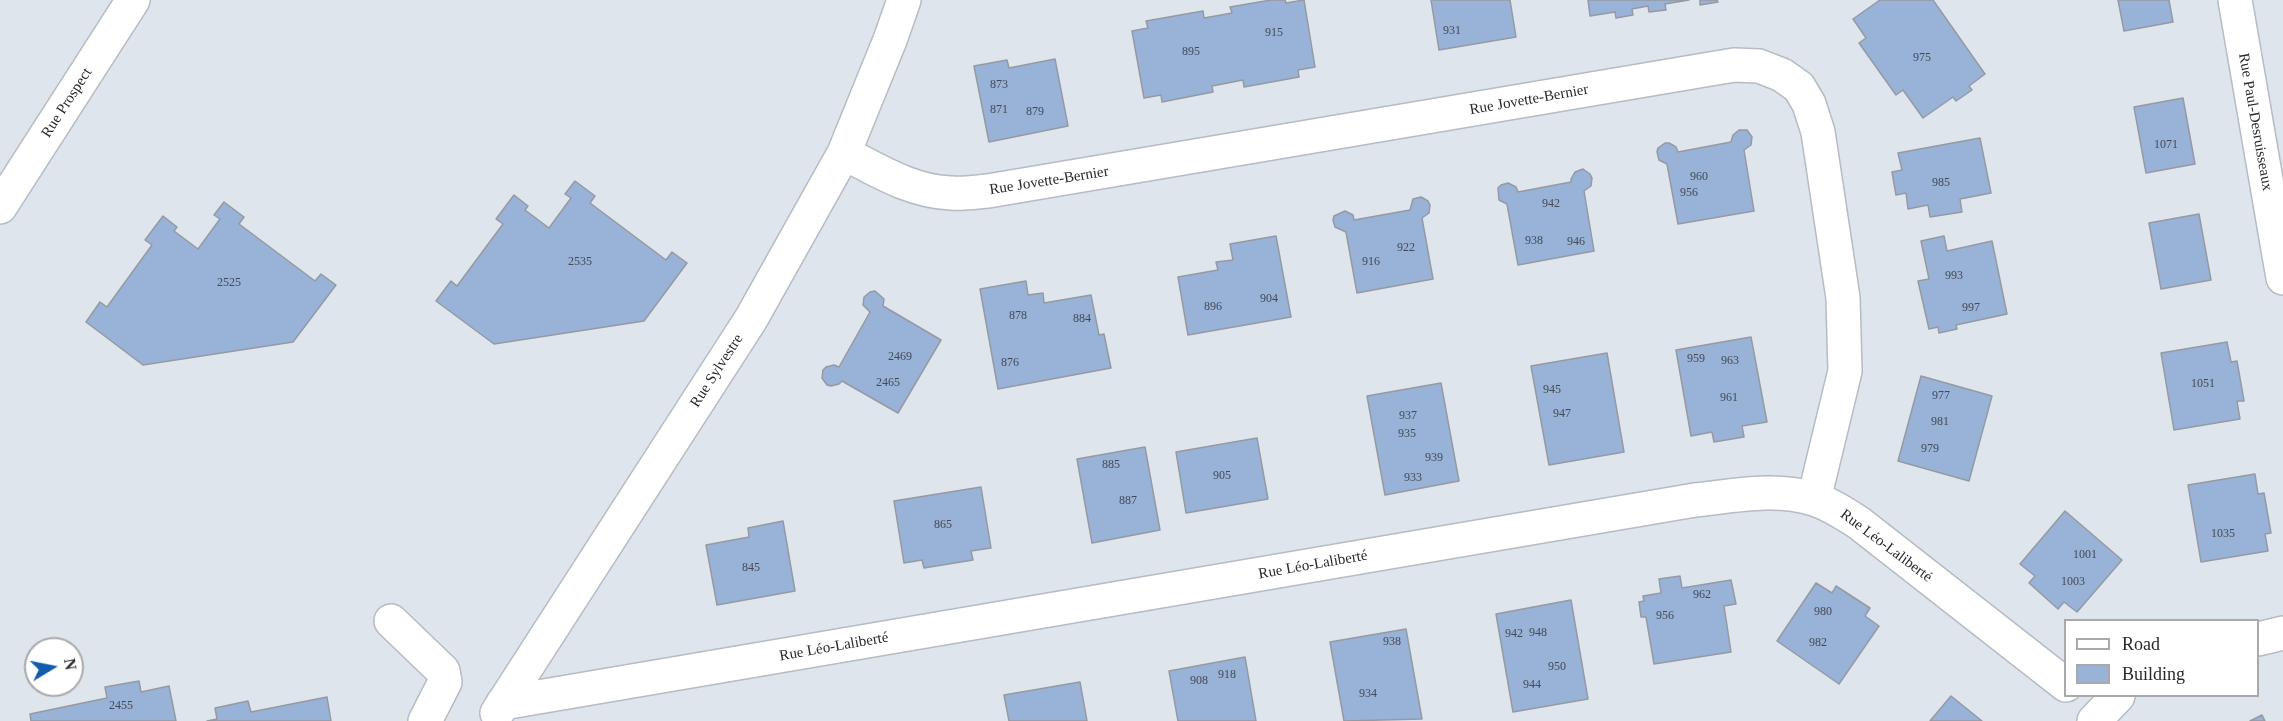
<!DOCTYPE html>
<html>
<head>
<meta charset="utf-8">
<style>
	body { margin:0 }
	#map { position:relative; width:2283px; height:721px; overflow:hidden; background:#dfe5ed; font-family:Georgia,serif }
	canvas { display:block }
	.legend { position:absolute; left:2064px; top:619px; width:195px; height:78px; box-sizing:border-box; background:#fff; border:2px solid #a9a9ab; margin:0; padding:8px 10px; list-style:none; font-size:18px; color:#27292c }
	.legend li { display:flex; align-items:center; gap:12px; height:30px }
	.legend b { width:30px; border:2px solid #a9a9ab }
	.north { position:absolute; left:24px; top:637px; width:60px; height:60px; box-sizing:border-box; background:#fff; border:2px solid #a9a9ab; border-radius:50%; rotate:80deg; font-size:16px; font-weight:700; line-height:24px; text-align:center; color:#27292c }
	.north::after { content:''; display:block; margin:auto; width:21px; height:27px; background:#135cab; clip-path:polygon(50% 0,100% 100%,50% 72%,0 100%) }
</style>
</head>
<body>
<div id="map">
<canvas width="2283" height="721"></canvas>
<ul class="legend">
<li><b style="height:8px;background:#fff"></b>Road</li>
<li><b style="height:16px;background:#98b2d8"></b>Building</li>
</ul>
<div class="north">N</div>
</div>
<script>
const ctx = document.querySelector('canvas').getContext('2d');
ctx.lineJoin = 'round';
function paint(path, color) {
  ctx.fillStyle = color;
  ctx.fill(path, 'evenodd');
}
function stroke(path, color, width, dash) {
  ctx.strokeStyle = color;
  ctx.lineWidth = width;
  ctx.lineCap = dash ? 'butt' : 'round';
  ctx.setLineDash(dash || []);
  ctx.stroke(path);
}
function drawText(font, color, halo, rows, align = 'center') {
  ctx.font = font + ' Georgia,serif';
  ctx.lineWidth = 4.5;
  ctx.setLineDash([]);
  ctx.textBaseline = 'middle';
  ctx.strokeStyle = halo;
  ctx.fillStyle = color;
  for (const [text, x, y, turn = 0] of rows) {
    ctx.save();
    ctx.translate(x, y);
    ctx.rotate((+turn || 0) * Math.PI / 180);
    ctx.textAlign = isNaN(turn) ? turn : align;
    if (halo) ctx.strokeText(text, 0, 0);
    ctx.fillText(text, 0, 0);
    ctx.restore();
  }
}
const building = new Path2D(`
	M1271,0H1285L1286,3L1304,0L1315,67L1298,70L1299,77L1244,87L1243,80L1212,86L1213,92L1162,102L1161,95L1144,98L1132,31L1148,28L1146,21L1203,11L1204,18L1232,13L1230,7Z
	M1431,0H1510L1516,37L1439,50Z
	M1588,0H1689L1665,4L1666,10L1649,12L1648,6L1632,9L1633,15L1616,18L1615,12L1590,16Z
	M1700,0H1717L1718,2L1700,5Z
	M1880,0H1933L1985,74L1969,86L1972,90L1956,101L1953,97L1923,118L1903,90L1896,95L1859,43L1866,38L1853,19Z
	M2118,0H2169L2173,22L2124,31Z
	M1055,59L1068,126L989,142L974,66L1007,60L1009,68Z
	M2183,98L2195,164L2146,173L2134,107Z
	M1739,130H1747L1752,137L1751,145L1744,150L1754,211L1678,224L1667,164L1659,160L1657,152L1658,148L1665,143H1669L1676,147L1678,152L1731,142L1733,135Z
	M1980,138L1991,193L1960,199L1962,212L1930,217L1928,205L1908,209L1906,193L1896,195L1892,172L1902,170L1898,153Z
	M1583,169L1590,174L1592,178L1591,186L1584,191L1594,251L1518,265L1507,204L1499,200L1498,188L1501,185L1508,183L1516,187L1518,192L1571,182V179L1575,172Z
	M575,181L595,196L590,203L666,260L672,252L687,263L644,321L494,344L436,301L451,281L457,286L503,224L496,219L514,195L528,206L525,210L549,228L571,198L565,194Z
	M1421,197L1428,201L1430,205L1429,213L1422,218L1433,279L1357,293L1346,232L1335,227L1333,220L1334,216L1345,211L1353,215L1354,220L1410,210L1413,199Z
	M224,202L244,217L239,224L315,281L321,274L336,285L293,342L143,365L86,322L100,302L107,307L152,245L145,240L163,216L177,227L174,231L198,249L220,219L214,215Z
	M2199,214L2211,280L2161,289L2149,223Z
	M1276,236L1291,317L1188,335L1178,277L1218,270L1216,262L1233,260L1230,244Z
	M1944,236L1947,251L1992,241L2007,314L1956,325L1957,329L1939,333L1938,327L1929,329L1918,281L1929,279L1921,241Z
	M1026,281L1028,295L1043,293L1044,303L1091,295L1099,335L1104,334L1111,368L998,389L980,289Z
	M875,291L884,299L883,306L941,340L898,413L842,381L839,384L831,386L827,385L822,378L823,370L826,367L834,365L839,367L870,312L863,305L864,297L870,292Z
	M1751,337L1767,422L1742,426L1744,437L1714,442L1712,432L1691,436L1676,350Z
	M2227,342L2231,362L2237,361L2244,401H2237L2240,419L2174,430L2161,353Z
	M1607,353L1624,452L1549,465L1531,366Z
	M1921,376L1992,396L1969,481L1898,461Z
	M1441,383L1459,481L1385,495L1367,396Z
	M1257,438L1268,499L1186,513L1176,452Z
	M1145,447L1160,530L1092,543L1077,459Z
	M2255,474L2258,494L2264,493L2271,533L2265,534L2268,551L2201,562L2188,485Z
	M981,487L991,548L971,551L973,560L924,568L922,560L904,563L894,501Z
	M2065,511L2122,560L2077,612L2064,602L2058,609L2029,583L2035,576L2020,564Z
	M783,521L795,591L717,605L706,545L749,537L748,528Z
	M1680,576L1682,588L1731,580L1736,604L1724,606L1731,652L1654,664L1646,617H1641L1639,602L1644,601L1643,596L1661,593L1659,579Z
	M1816,583L1832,593L1836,586L1870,608L1865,616L1879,626L1839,684L1777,641Z
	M1571,600L1588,699L1513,712L1496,614Z
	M1406,629L1422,719L1344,721L1330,642Z
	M1245,657L1256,721H1178L1169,671Z
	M139,681L141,692L169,686L176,721H31L30,714L107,698L105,687Z
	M1080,682L1087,721H1009L1004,695Z
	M1951,696L1982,721H1930Z
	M327,697L331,721H207L217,719L215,708L248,701L251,712Z
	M2262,715L2265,721H2250Z`);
const minor = new Path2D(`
	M2235,0L2283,278
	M844,153C877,170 912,192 951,193C963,194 976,192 988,191L1734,65L1759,66L1782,75L1799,87L1809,104L1818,132L1843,298L1845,371L1814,499
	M0,207L133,0
	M391,621L443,671L445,682L425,721
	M2258,639L2283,633
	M503,703L1695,500C1733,496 1776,487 1814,499C1830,504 1845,514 1859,523L2066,685
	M497,713L751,319L844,153L890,40L904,0
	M2094,721L2118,696`);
const numberNames = [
	["931",1452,31],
	["915",1274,33],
	["895",1191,52],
	["975",1922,58],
	["873",999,85],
	["871",999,110],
	["879",1035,112],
	["1071",2166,145],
	["960",1699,177],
	["985",1941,183],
	["956",1689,193],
	["942",1551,204],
	["938",1534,241],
	["946",1576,242],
	["922",1406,248],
	["2535",580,262],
	["916",1371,262],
	["993",1954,276],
	["2525",229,283],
	["904",1269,299],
	["896",1213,307],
	["997",1971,308],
	["878",1018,316],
	["884",1082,319],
	["2469",900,357],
	["959",1696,359],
	["963",1730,361],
	["876",1010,363],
	["2465",888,383],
	["1051",2203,384],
	["945",1552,390],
	["977",1941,396],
	["961",1729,398],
	["947",1562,414],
	["937",1408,416],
	["981",1940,422],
	["935",1407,434],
	["979",1930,449],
	["939",1434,458],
	["885",1111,465],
	["905",1222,476],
	["933",1413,478],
	["887",1128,501],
	["865",943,525],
	["1035",2223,534],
	["1001",2085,555],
	["845",751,568],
	["1003",2073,582],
	["962",1702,595],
	["980",1823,612],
	["956",1665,616],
	["948",1538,633],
	["942",1514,634],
	["938",1392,642],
	["982",1818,643],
	["950",1557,667],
	["918",1227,675],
	["908",1199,681],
	["944",1532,685],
	["934",1368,694],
	["2455",121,706]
];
const streetNames = [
	["Rue Jovette-Bernier",1529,100,-10],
	["Rue Prospect",67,103,-57],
	["Rue Paul-Desruisseaux",2255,122,80],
	["Rue Jovette-Bernier",1049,181,-9],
	["Rue Sylvestre",717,371,-57],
	["Rue Léo-Laliberté",1886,546,37],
	["Rue Léo-Laliberté",1313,565,-10],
	["Rue Léo-Laliberté",834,647,-10]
];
paint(building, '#98b2d8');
stroke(building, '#959aa2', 1.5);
stroke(minor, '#b6bbc4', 36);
stroke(minor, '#fff', 33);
drawText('12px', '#434b57', null, numberNames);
drawText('15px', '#27292c', '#fff', streetNames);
</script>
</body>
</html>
